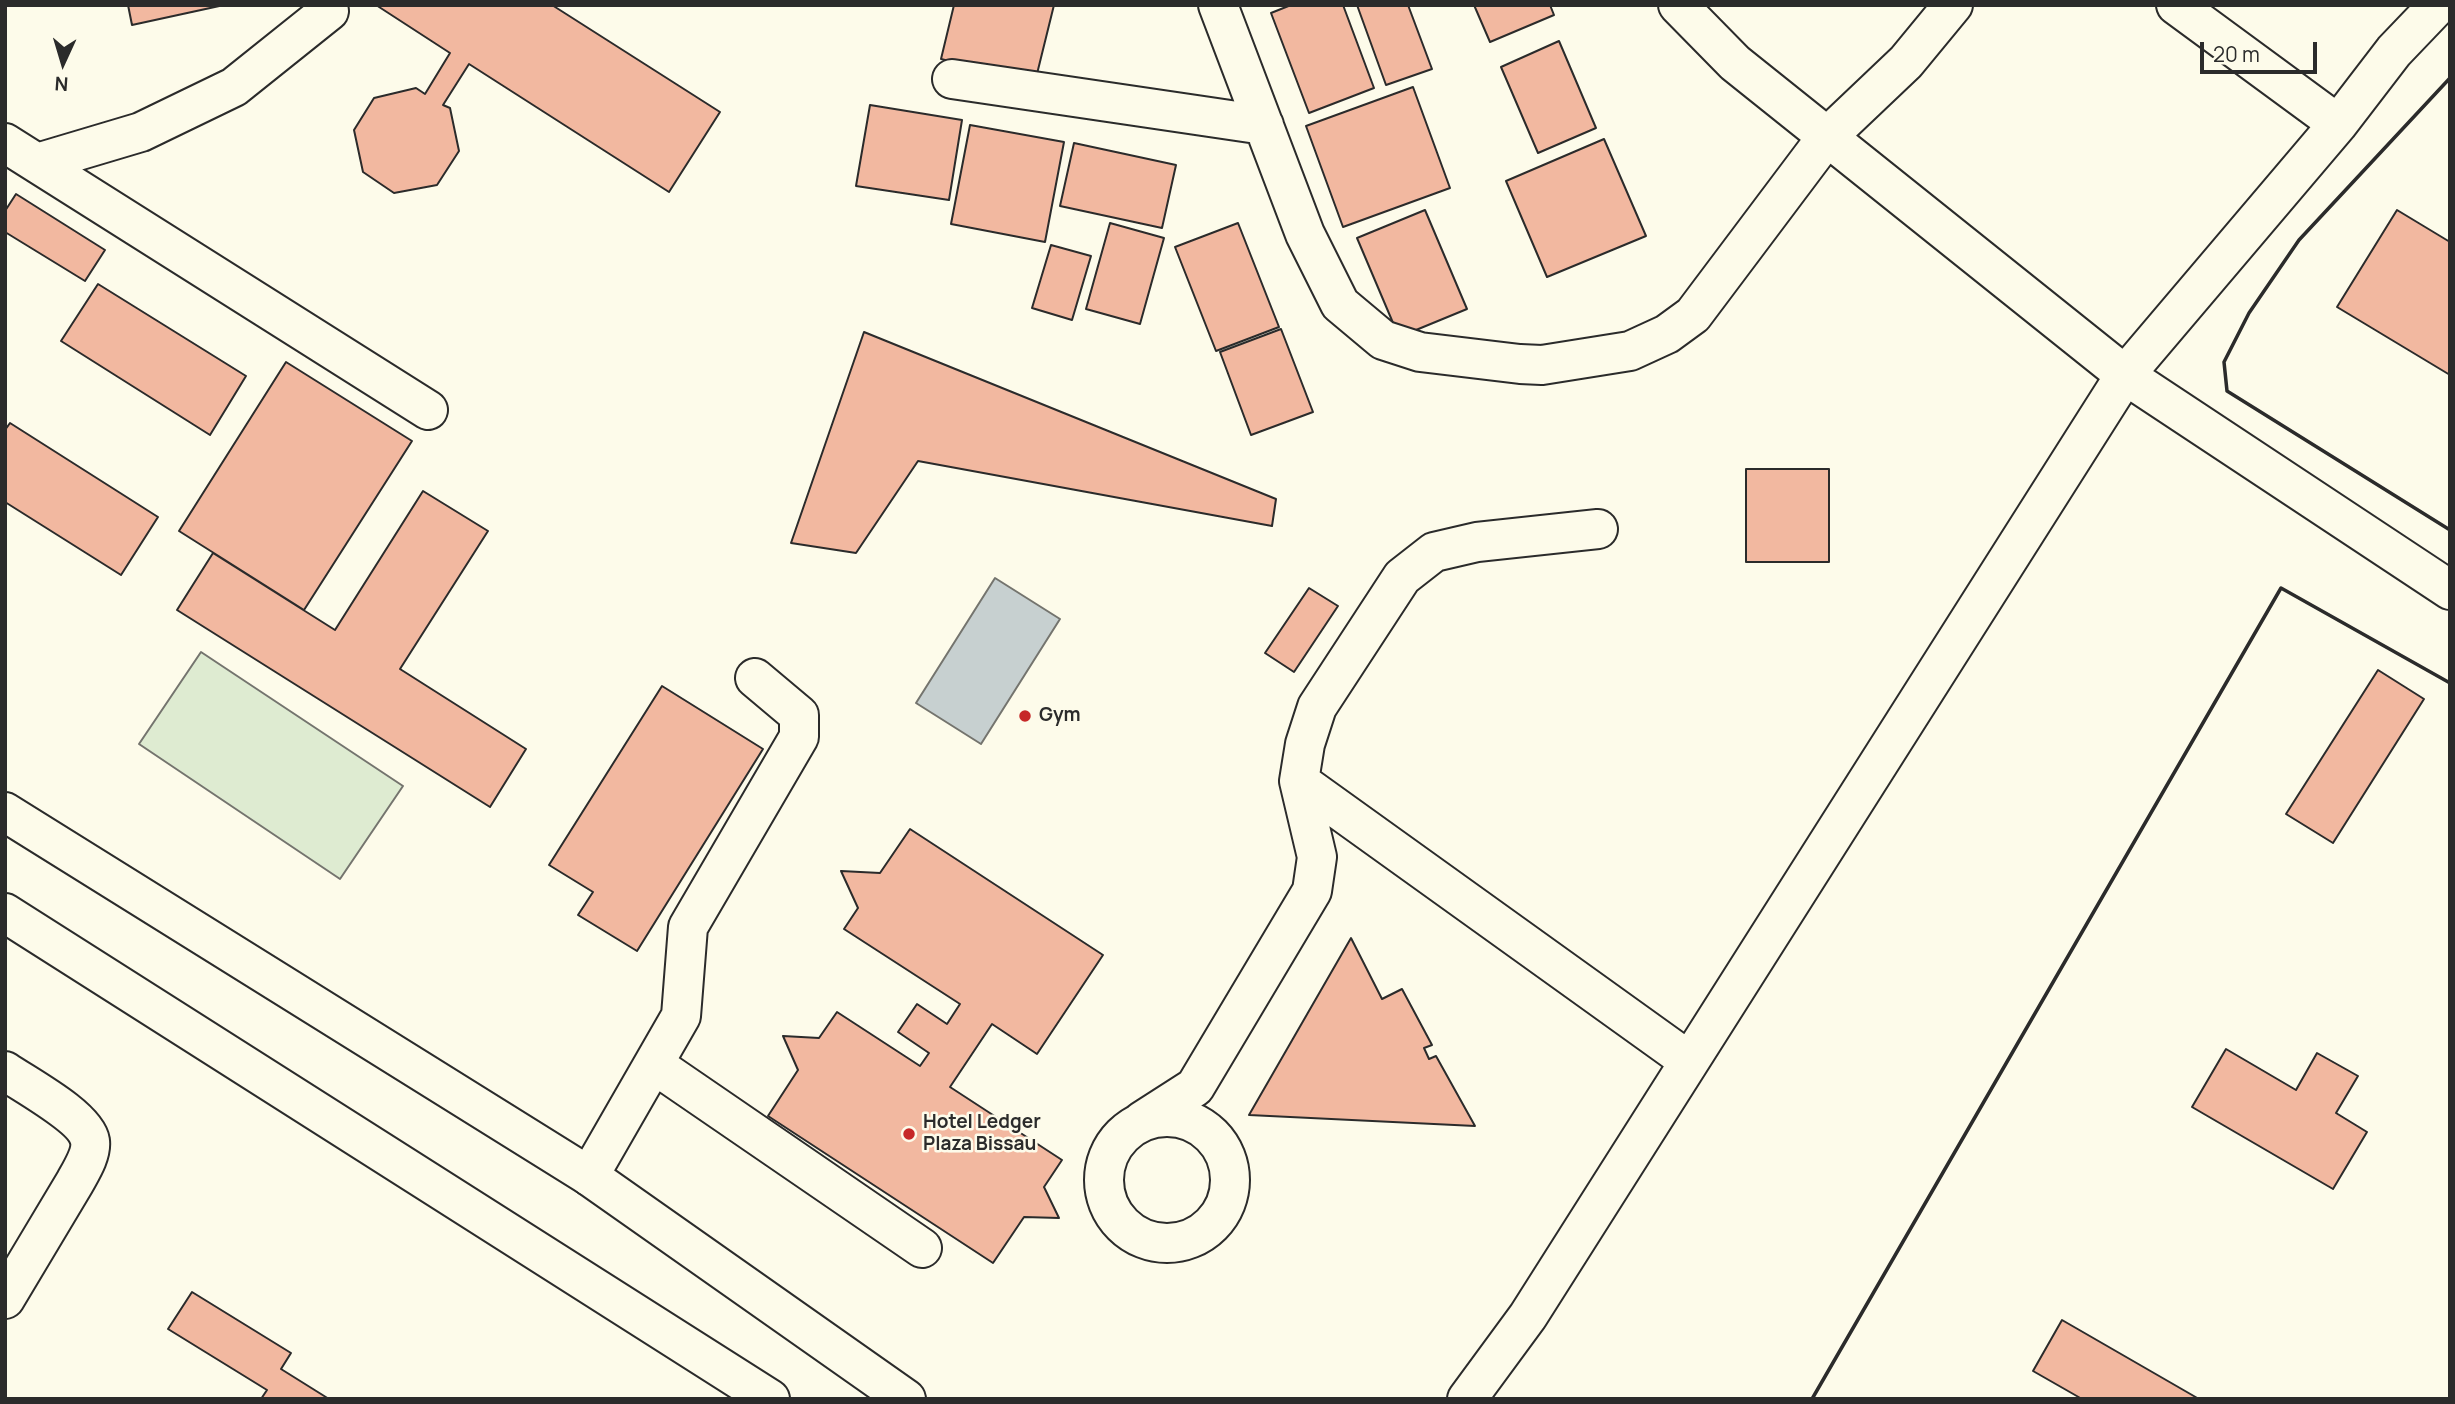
<!DOCTYPE html>
<html>
<head>
<meta charset="utf-8">
<style>
	body { margin:0 }
	#map { position:relative; width:2455px; height:1404px; overflow:hidden; background:#fdfbea; font-family:Manrope,sans-serif }
	canvas { display:block }
	.frame { position:absolute; inset:0; border:7px solid #2b2b2b; pointer-events:none }
	.north { position:absolute; left:28px; top:28px; width:70px; height:70px; -webkit-text-stroke:5px #fdfbea; paint-order:stroke; rotate:184deg; font-size:19px; font-weight:700; line-height:28px; text-align:center; color:#2b2b2b }
	.north::after { content:''; display:block; margin:auto; width:24px; height:32px; background:#2b2b2b; clip-path:polygon(50% 0,100% 100%,50% 72%,0 100%) }
	.scale { position:absolute; left:2200px; top:42px; width:117px; height:32px; box-sizing:border-box; border:4px solid #2b2b2b; border-top:0; padding-left:9px; font-size:21px; line-height:24px; white-space:nowrap; color:#2b2b2b; -webkit-text-stroke:5px #fdfbea; paint-order:stroke }
</style>
</head>
<body>
<div id="map">
<canvas width="2455" height="1404"></canvas>
<div class="frame"></div>
<div class="north">N</div>
<div class="scale">20 m</div>
</div>
<script>
const ctx = document.querySelector('canvas').getContext('2d');
ctx.lineJoin = 'round';
function paint(path, color) {
  ctx.fillStyle = color;
  ctx.fill(path, 'evenodd');
}
function stroke(path, color, width, dash) {
  ctx.strokeStyle = color;
  ctx.lineWidth = width;
  ctx.lineCap = dash ? 'butt' : 'round';
  ctx.setLineDash(dash || []);
  ctx.stroke(path);
}
function drawText(font, color, halo, rows, align = 'center') {
  ctx.font = font + ' Manrope,sans-serif';
  ctx.lineWidth = 5;
  ctx.setLineDash([]);
  ctx.textBaseline = 'middle';
  ctx.strokeStyle = halo;
  ctx.fillStyle = color;
  for (const [text, x, y, turn = 0] of rows) {
    ctx.save();
    ctx.translate(x, y);
    ctx.rotate((+turn || 0) * Math.PI / 180);
    ctx.textAlign = isNaN(turn) ? turn : align;
    if (halo) ctx.strokeText(text, 0, 0);
    ctx.fillText(text, 0, 0);
    ctx.restore();
  }
}
const green = new Path2D(`
	M201,652L403,786L340,879L139,744Z`);
const water = new Path2D(`
	M995,578L1060,619L981,744L916,703Z`);
const building = new Path2D(`
	M128,5H224L132,25Z
	M376,5H552L720,112L669,192L469,64L443,105L450,108L459,151L437,185L394,193L363,172L354,130L374,98L416,88L425,94L450,53Z
	M954,5H1054L1035,82L941,59Z
	M1291,5H1343L1374,88L1309,113L1271,13Z
	M1357,5H1408L1432,69L1386,85Z
	M1474,5H1550L1554,15L1490,42Z
	M1559,41L1596,128L1538,153L1501,67Z
	M1413,87L1450,188L1343,227L1306,126Z
	M870,105L962,120L949,200L856,186Z
	M970,125L1064,142L1045,242L951,224Z
	M1604,139L1646,236L1547,277L1506,181Z
	M1074,143L1176,165L1162,228L1060,206Z
	M16,194L105,250L85,281L5,232V211Z
	M1425,210L1467,309L1399,337L1357,238Z
	M2397,210L2450,242V375L2337,307Z
	M1110,223L1164,238L1140,324L1086,309Z
	M1238,223L1279,327L1216,351L1175,247Z
	M1051,245L1091,256L1072,320L1032,308Z
	M98,284L246,376L210,435L61,341Z
	M1281,329L1313,412L1251,435L1220,352Z
	M864,332L1276,499L1272,526L918,461L856,553L791,543Z
	M286,362L412,441L304,610L179,531Z
	M10,423L158,517L121,575L5,502V430Z
	M1746,469H1829V562H1746Z
	M423,491L488,531L400,669L526,749L490,807L177,610L213,553L335,630Z
	M1309,588L1338,606L1294,672L1265,653Z
	M2378,670L2424,699L2333,843L2286,814Z
	M662,686L763,749L637,951L578,915L593,892L549,865Z
	M910,829L1103,955L1037,1054L992,1024L950,1087L1062,1160L1044,1187L1059,1218L1024,1217L993,1263L768,1116L798,1070L783,1036L819,1038L837,1012L920,1066L929,1053L898,1032L917,1004L947,1024L960,1004L844,929L858,908L841,871L880,873Z
	M1351,938L1382,999L1402,989L1432,1045L1424,1048L1429,1059L1436,1056L1475,1126L1249,1115Z
	M2226,1049L2296,1090L2317,1053L2358,1076L2336,1113L2367,1132L2333,1189L2192,1107Z
	M192,1292L291,1353L281,1369L329,1399H261L267,1390L168,1329Z
	M2062,1320L2199,1399H2082L2033,1371Z`);
const minor = new Path2D(`
	M1218,5L1305,234L1340,304L1383,340L1420,352L1520,364L1542,365L1630,351L1667,334L1693,315L1826,138L1906,62L1953,5
	M1678,5L1735,63L2125,375L2450,590
	M2176,5L2338,124
	M952,79L1264,125
	M5,143L428,410
	M37,163L141,132L234,87L329,11
	M1299,781L1689,1061
	M655,1065L922,1248
	M5,1071C25,1085 86,1117 90,1141C92,1154 81,1171 75,1182L5,1299
	M1104 1180a63 63 0 1 1 126 0a63 63 0 1 1-126 0Z
	M1142,1121L1195,1087L1312,891L1317,857L1299,781L1305,744L1317,707L1402,577L1434,552L1477,542L1598,529
	M589,1176L681,1016L688,927L799,737V715L755,678
	M1467,1399L1528,1316L2125,375L2338,124L2394,51L2438,5`);
const major = new Path2D(`
	M5,812L589,1176L906,1399
	M5,913L770,1399`);
const wall = new Path2D(`
	M2450,78L2299,240L2249,313L2224,362L2227,391L2450,530
	M1812,1399L2281,588L2450,683`);
const markers = [
	[1025,716,7,"#c62828"],
	[909,1134,7,"#c62828"]
];
const poiNames = [
	["Gym",1039,716],
	["Hotel Ledger",923,1123],
	["Plaza Bissau",923,1145]
];
paint(green, '#deebd1');
stroke(green, '#74746e', 2);
paint(water, '#c7d0d0');
stroke(water, '#74746e', 2);
paint(building, '#f2b8a0');
stroke(building, '#2b2b2b', 2);
stroke(minor, '#2b2b2b', 42);
stroke(major, '#2b2b2b', 42);
stroke(minor, '#fdfbea', 38);
stroke(major, '#fdfbea', 38);
stroke(wall, '#2b2b2b', 3.5);
for (const [x, y, r, color] of markers) {
  const dot = new Path2D();
  dot.arc(x, y, r, 0, 2 * Math.PI);
  ctx.fillStyle = color;
  ctx.fill(dot);
  stroke(dot, '#fdfbea', 2.5);
}
drawText('bold 19px', '#2b2b2b', '#fdfbea', poiNames, 'left');
</script>
</body>
</html>
